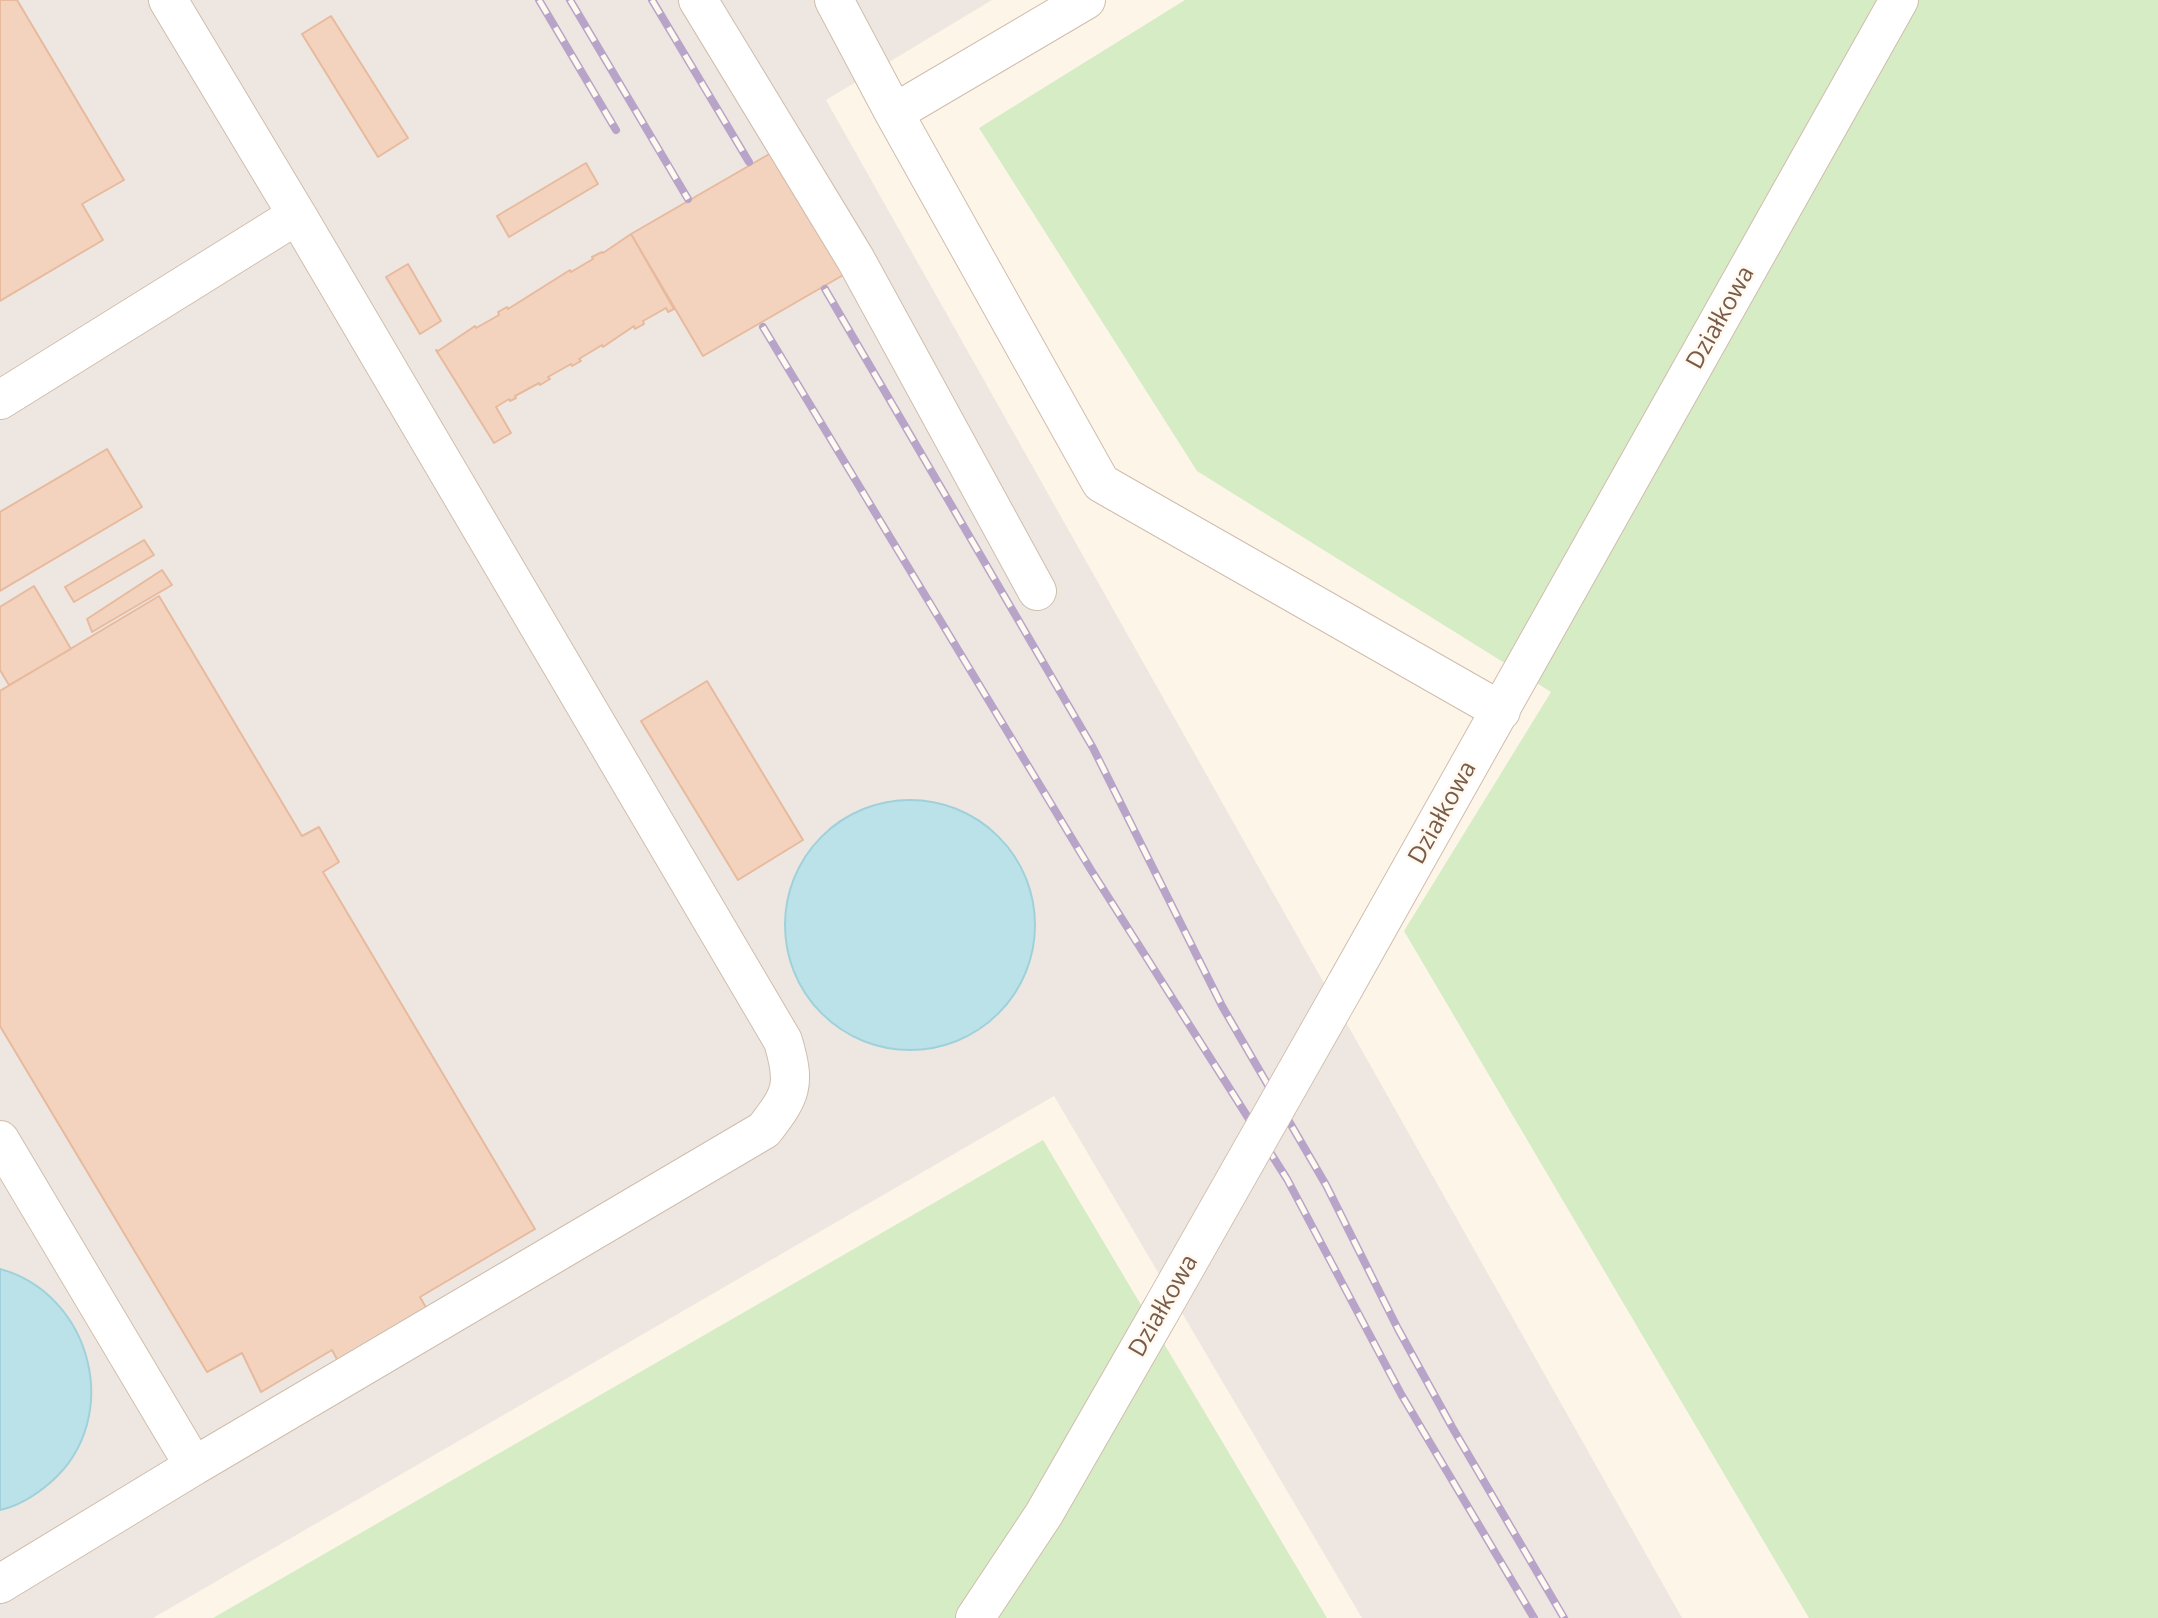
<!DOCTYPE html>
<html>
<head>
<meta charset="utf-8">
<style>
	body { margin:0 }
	canvas { display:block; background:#fdf5e8 }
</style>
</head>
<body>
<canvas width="2158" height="1618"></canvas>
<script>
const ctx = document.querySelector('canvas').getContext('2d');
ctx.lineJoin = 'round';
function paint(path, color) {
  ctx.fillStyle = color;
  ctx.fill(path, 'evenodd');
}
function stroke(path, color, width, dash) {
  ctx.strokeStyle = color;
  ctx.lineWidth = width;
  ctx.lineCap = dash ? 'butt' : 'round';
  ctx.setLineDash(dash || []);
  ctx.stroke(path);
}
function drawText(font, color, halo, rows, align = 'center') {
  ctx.font = font + ' "Open Sans",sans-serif';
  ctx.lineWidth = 5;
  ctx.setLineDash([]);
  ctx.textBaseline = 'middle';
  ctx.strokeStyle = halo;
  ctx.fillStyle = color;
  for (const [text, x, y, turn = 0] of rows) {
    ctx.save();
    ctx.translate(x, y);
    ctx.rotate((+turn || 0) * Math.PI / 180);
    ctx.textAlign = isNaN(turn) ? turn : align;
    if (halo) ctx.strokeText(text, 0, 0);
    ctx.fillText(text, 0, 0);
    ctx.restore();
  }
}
const industrial = new Path2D(`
	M0,0H992L826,100L1682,1618H1362L1054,1096L153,1618H0Z`);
const green = new Path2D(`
	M1185,0H2158V1618H1809L1404,931L1551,692L1197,471L979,128Z
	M1043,1140L1327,1618H213Z`);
const water = new Path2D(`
	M785 925a125 125 0 1 1 250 0a125 125 0 1 1-250 0Z
	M0,1269C92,1294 124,1418 51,1482C36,1495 19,1506 0,1510Z`);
const building = new Path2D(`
	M0,0H17L124,180L82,204L103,240L0,301Z
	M331,16L408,138L378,157L302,34Z
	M771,153L845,274L703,356L631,234Z
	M586,163L598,184L509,237L497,216Z
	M631,234L674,309L668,312L666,308L643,321L644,324L635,329L634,326L603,347L602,345L579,359L581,361L572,366L571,364L548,377L550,379L540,385L539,383L515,396L516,398L510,401L509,399L496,407L511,433L494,443L436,350L438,351L475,326L476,328L499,315L498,312L507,307L508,309L570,270L571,272L593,259L592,257L602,252L603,253Z
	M408,264L441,321L420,334L386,277Z
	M107,449L142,507L0,591V512Z
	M144,540L154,555L74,602L65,587Z
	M162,570L172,585L92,632L87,619Z
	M34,586L71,649L9,685L0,670V607Z
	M159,596L302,836L319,827L339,862L323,872L535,1229L420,1297L428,1311L339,1363L332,1350L261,1392L242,1353L207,1372L0,1026V691Z
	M707,681L803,840L738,880L641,721Z`);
const minor = new Path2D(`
	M698,0L856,260L1037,591
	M834,0L894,113
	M1086,0L894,113L1101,483L1501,711
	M0,400L297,215L168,0
	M1345,986L1899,0
	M0,1140L194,1466L764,1130C792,1094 796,1085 783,1041L297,215
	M0,1584L194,1466
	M975,1618L1044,1514L1160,1312`);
const rail = new Path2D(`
	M539,0L616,130
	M570,0L688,199
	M652,0L749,162
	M825,289L1093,748L1222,1006L1326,1185L1398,1329L1452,1427L1564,1618
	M763,327L1091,870L1287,1179L1401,1394L1534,1618`);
const minorBridge = new Path2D(`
	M1160,1312L1345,986`);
const streetNames = [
	["Działkowa",1721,318,-61],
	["Działkowa",1443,813,-61],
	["Działkowa",1164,1306,-60]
];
paint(industrial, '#eee7e1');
paint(green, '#d5ecc5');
paint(water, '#bbe2e8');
stroke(water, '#a0d1da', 2);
paint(building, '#f4d3be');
stroke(building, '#e7ba9e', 2);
stroke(minor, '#d0bdac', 40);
stroke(minor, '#fff', 38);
stroke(rail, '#b8a4c8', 8);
stroke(rail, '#fff9ef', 5, [16]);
stroke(minorBridge, '#d0bdac', 40, []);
stroke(minorBridge, '#fff', 38);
drawText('24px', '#795b4a', '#fff9ef', streetNames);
</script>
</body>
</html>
